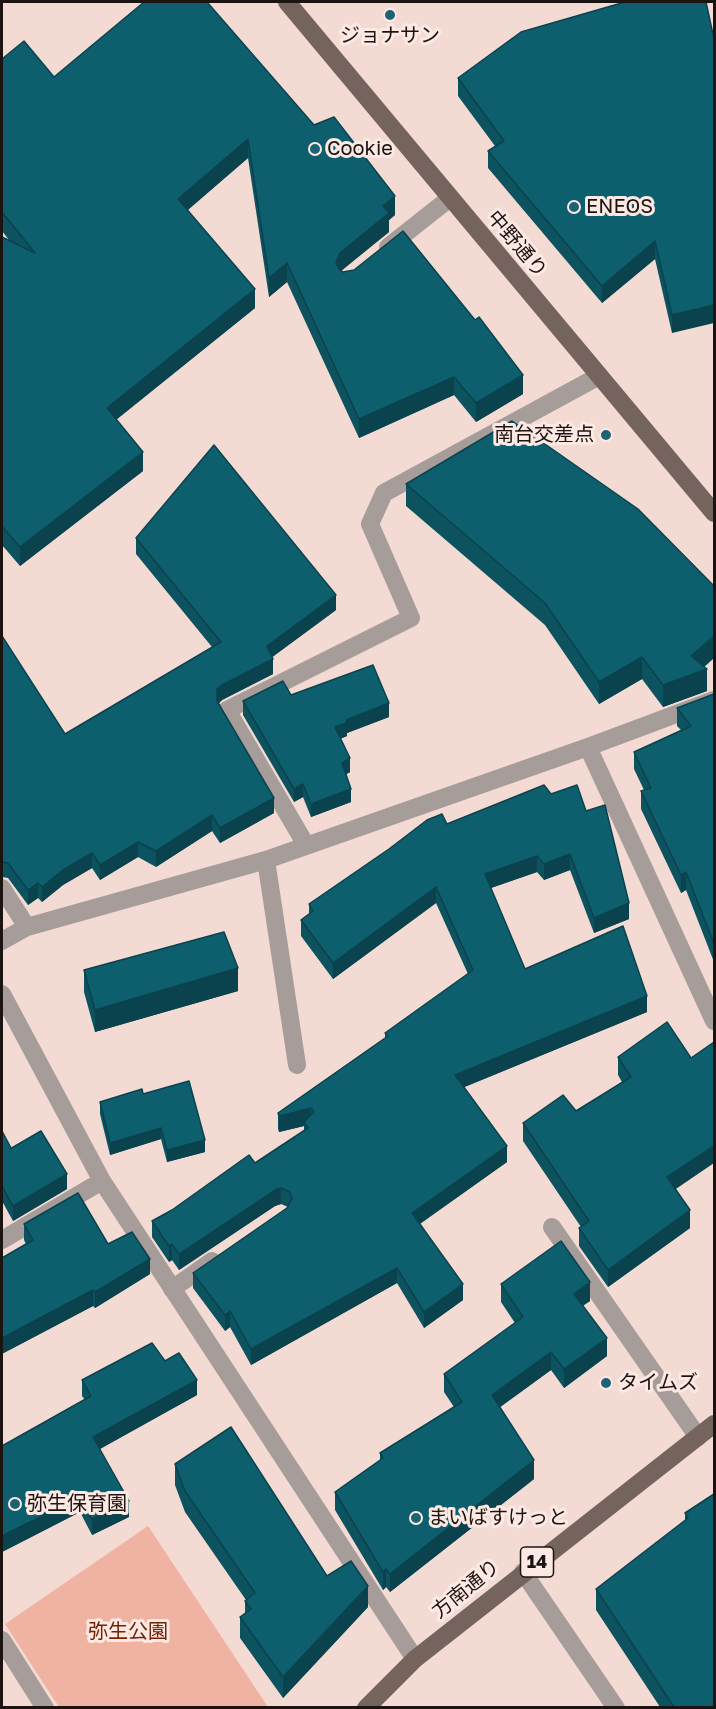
<!DOCTYPE html>
<html>
<head>
<meta charset="utf-8">
<style>
	body { margin:0 }
	#map { position:relative; width:716px; height:1709px; overflow:hidden; background:#f3dad3; font-family:"Golos Text",sans-serif }
	canvas { display:block }
	.frame { position:absolute; inset:0; border:3px solid #1c1411; pointer-events:none }
</style>
</head>
<body>
<div id="map">
<canvas width="716" height="1709"></canvas>
<div class="frame"></div>
</div>
<script>
const ctx = document.querySelector('canvas').getContext('2d');
ctx.lineJoin = 'round';
function paint(path, color) {
  ctx.fillStyle = color;
  ctx.fill(path, 'evenodd');
}
function stroke(path, color, width, dash) {
  ctx.strokeStyle = color;
  ctx.lineWidth = width;
  ctx.lineCap = dash ? 'butt' : 'round';
  ctx.setLineDash(dash || []);
  ctx.stroke(path);
}
function drawText(font, color, halo, rows, align = 'center') {
  ctx.font = font + ' "Golos Text","Noto Sans JP",sans-serif';
  ctx.lineWidth = 6;
  ctx.setLineDash([]);
  ctx.textBaseline = 'middle';
  ctx.strokeStyle = halo;
  ctx.fillStyle = color;
  for (const [text, x, y, turn = 0] of rows) {
    ctx.save();
    ctx.translate(x, y);
    ctx.rotate((+turn || 0) * Math.PI / 180);
    ctx.textAlign = isNaN(turn) ? turn : align;
    if (halo) ctx.strokeText(text, 0, 0);
    ctx.fillText(text, 0, 0);
    ctx.restore();
  }
}
const green = new Path2D(`
	M148,1526L268,1707H59L5,1624Z`);
const minor = new Path2D(`
	M388,247L450,198
	M588,747L714,1021
	M306,845L227,710L411,618L370,524L384,493L599,376
	M266,860L297,1065
	M2,888L27,927
	M2,941L27,927L266,860L588,747L714,700
	M2,994L102,1181L415,1659
	M552,1227L698,1437
	M2,1240L102,1181
	M172,1289L212,1261
	M523,1572L616,1708
	M2,1640L45,1708`);
const major = new Path2D(`
	M287,2L714,513
	M366,1708L415,1659L714,1424`);
const wall = new Path2D(`
	M706,2L672,333L655,259L602,303L488,168V151L495,146L458,96V78Z
	M2,59L54,77L314,125L395,215L389,220V232L341,270L523,394L476,422L454,395L359,438L287,282L269,297L248,158L188,210L255,308L116,420L143,471L20,566L2,545V237L9,240L2,231Z
	M406,484L714,586V658L704,667L707,691L663,707L642,679L599,704L545,625L406,506Z
	M136,538L336,610L272,657L273,674L222,700L219,703L274,813L220,843L212,831L156,867L138,857L100,880L92,868L63,885L42,902L38,898L28,905L8,878L2,877V636L65,734L212,647L136,554Z
	M714,694V962L686,890L681,893L641,809V791L644,790L634,769V752L681,730L677,726V708Z
	M291,695L389,717L347,733V736L340,739L350,772L346,774L351,802L311,817L303,797L294,802L243,715V701Z
	M544,785L629,919L594,933L570,870L544,880L537,872L491,888L525,969L647,1012L464,1087L507,1162L420,1224L463,1300L424,1328L397,1283L251,1365L230,1327L225,1331L193,1288V1273L288,1207L281,1204L275,1206L179,1270L172,1260L169,1262L152,1237V1221L255,1163L304,1131V1126L279,1132L278,1129V1113L385,1038V1033L468,974L436,903L333,979L301,936V920L309,914V904L447,824Z
	M84,970L238,991L95,1032L84,992Z
	M618,1057L691,1058L676,1189L690,1228L608,1287L579,1246V1228L581,1227L523,1141V1123L576,1111L622,1082L618,1075Z
	M143,1094L205,1152L167,1162L161,1139L110,1155L100,1114V1102Z
	M2,1131L11,1148L67,1189L13,1221L2,1201Z
	M24,1224L108,1244L150,1274L95,1308L93,1306L9,1350L26,1244L24,1240Z
	M501,1284L590,1301L582,1306L607,1356L564,1388L551,1370L500,1407L534,1479L390,1592L386,1587L383,1590L335,1510V1492L380,1460V1453L454,1407L444,1392V1374L515,1323L501,1302Z
	M165,1361L197,1395L99,1449L129,1517L92,1535L80,1512L2,1552L85,1400L82,1396V1380Z
	M175,1464L327,1576L368,1607L283,1698L240,1638V1617L245,1614V1601L246,1600L185,1512L175,1485Z
	M714,1494V1707H660L596,1610V1589L685,1521V1513Z`);
const shadedWall = new Path2D(`
	M248,139V158L178,218V199Z
	M395,196V215L389,220V232L340,272L336,262L340,253L383,206Z
	M655,241V259L602,303V286Z
	M287,263V282L269,297V278Z
	M255,289V308L107,427V408Z
	M714,305V323L672,333V315Z
	M523,375V394L476,422V403Z
	M454,377V395L359,438V419Z
	M143,452V471L20,566V547Z
	M336,595V610L267,661V646Z
	M714,636V658L699,671L707,669V691L663,707V685L691,656Z
	M642,657V679L599,704V682Z
	M273,659V674L222,700L217,705V689L222,685Z
	M389,703V717L347,733V736L335,741V727L346,720Z
	M350,758V772L342,777V763Z
	M303,784V797L294,802V789Z
	M351,789V802L311,817V804Z
	M274,798V813L220,843V828Z
	M212,815V831L156,867V851Z
	M138,842V857L100,880V865Z
	M92,853V868L63,885L42,902V887L63,870Z
	M570,854V870L544,880V864Z
	M537,856V872L485,890V874Z
	M686,872V890L681,893V875Z
	M38,883V898L28,905V890Z
	M436,887V903L333,979V963Z
	M629,903V919L594,933V918Z
	M238,968V991L95,1032V1010Z
	M647,996V1012L455,1091V1075Z
	M311,1108V1124L304,1122V1126L279,1132V1116Z
	M161,1128V1139L110,1155V1143Z
	M205,1140V1152L167,1162V1150Z
	M507,1146V1162L412,1229V1213Z
	M714,1146V1163L667,1195V1177Z
	M67,1174V1189L13,1221V1206Z
	M281,1188V1204L275,1206L179,1270V1254L275,1190Z
	M690,1210V1228L608,1287V1270Z
	M172,1244V1260L169,1262V1246Z
	M150,1259V1274L95,1308V1292Z
	M397,1268V1283L251,1365V1349Z
	M590,1282V1301L574,1312V1294Z
	M463,1284V1300L424,1328V1312Z
	M93,1290V1306L2,1354V1338Z
	M230,1311V1327L225,1331V1315Z
	M607,1338V1356L564,1388V1369Z
	M551,1352V1370L492,1413V1395Z
	M197,1380V1395L93,1453V1437Z
	M534,1460V1479L390,1592V1574Z
	M80,1497V1512L2,1552V1536Z
	M129,1501V1517L92,1535V1519Z
	M386,1569V1587L383,1590V1572Z
	M368,1586V1607L283,1698V1677Z`);
const building = new Path2D(`
	M144,2H207L314,125L334,117L395,196L383,206L389,213L340,253L336,262L339,269L343,272L354,270L403,231L475,320L479,317L523,375L476,403L454,377L359,419L287,263L269,278L248,139L178,199L255,289L107,408L143,452L20,547L2,526V237L35,253L2,212V59L24,41L54,77Z
	M625,2H706L714,39V305L672,315L655,241L602,286L488,151L504,141L458,78L521,32Z
	M512,421L638,509L714,586V636L691,656L707,669L663,685L642,657L599,682L545,603L406,484Z
	M214,445L336,595L267,646L273,659L222,685L217,689V701L274,798L220,828L212,815L156,851L138,842L100,865L92,853L63,870L42,887L38,883L28,890L8,863L2,862V636L65,734L221,642L136,538Z
	M373,665L389,703L346,720L347,723L335,727L350,758L342,763L351,789L311,804L303,784L294,789L243,701L283,681L291,695Z
	M714,694V944L686,872L681,875L641,791L651,788L634,752L691,726L677,708Z
	M544,785L551,794L577,785L586,811L605,805L629,903L594,918L570,854L544,864L537,856L485,874L525,969L623,926L647,996L455,1075L507,1146L412,1213L463,1284L424,1312L397,1268L251,1349L230,1311L225,1315L193,1273L287,1208L292,1199L290,1192L281,1188L275,1190L179,1254L172,1244L169,1246L152,1221L172,1210L249,1155L255,1163L308,1128L304,1122L314,1112L311,1108L279,1116L278,1113L388,1036L385,1033L473,970L436,887L333,963L301,920L313,911L309,904L389,849L427,820L442,814L447,824Z
	M224,932L238,968L95,1010L84,970Z
	M667,1022L691,1058L714,1042V1146L667,1177L690,1210L608,1270L579,1228L589,1221L523,1123L563,1095L576,1111L631,1077L618,1057Z
	M189,1081L205,1140L167,1150L161,1128L110,1143L100,1102L142,1089L143,1094Z
	M2,1131L11,1148L10,1149L41,1131L67,1174L13,1206L2,1186Z
	M78,1193L108,1244L132,1232L150,1259L95,1292L93,1290L2,1338V1258L33,1240L24,1224Z
	M561,1241L590,1282L574,1294L607,1338L564,1369L551,1352L492,1395L534,1460L390,1574L386,1569L383,1572L335,1492L383,1458L380,1453L462,1402L444,1374L523,1317L501,1284Z
	M152,1343L165,1361L179,1353L197,1380L93,1437L129,1501L92,1519L80,1497L2,1536V1446L91,1396L82,1380Z
	M231,1427L327,1576L351,1561L368,1586L283,1677L240,1617L251,1609L245,1601L255,1593L185,1491L175,1464Z
	M714,1494V1707H674L596,1589L688,1518L685,1513Z`);
const markers = [
	[390,15,6,"#1c6473"],
	[315,149,6,"#1c6473"],
	[574,207,6,"#1c6473"],
	[606,435,6,"#1c6473"],
	[606,1383,6,"#1c6473"],
	[15,1504,6,"#1c6473"],
	[416,1518,6,"#1c6473"]
];
const shields = [
	[537,1562,33]
];
const shieldNames = [
	["14",537,1562]
];
const poiNames = [
	["ジョナサン",390,36,"center"],
	["Cookie",327,149],
	["ENEOS",586,207],
	["南台交差点",594,435,"right"],
	["タイムズ",618,1383],
	["弥生保育園",27,1504],
	["まいばすけっと",428,1518]
];
const streetNames = [
	["中野通り",517,244,50],
	["方南通り",466,1589,-39]
];
const parkNames = [
	["弥生公園",128,1632]
];
paint(green, '#f0b3a1');
stroke(minor, '#a69c99', 18);
stroke(major, '#75635d', 18);
paint(wall, '#0c525f');
paint(shadedWall, '#0a424d');
paint(building, '#0e5f6e');
stroke(building, '#0a424d', 1.5);
for (const [x, y, r, color] of markers) {
  const dot = new Path2D();
  dot.arc(x, y, r, 0, 2 * Math.PI);
  ctx.fillStyle = color;
  ctx.fill(dot);
  stroke(dot, '#fde9e3', 2);
}
for (const [x, y, w] of shields) {
  const box = new Path2D();
  box.roundRect(x - w / 2, y - 15, w, 30, 4.5);
  ctx.fillStyle = '#fde9e3';
  ctx.fill(box);
  stroke(box, '#1c1411', 1.5);
}
drawText('bold 18px', '#1c1411', null, shieldNames);
drawText('20px', '#1c1411', '#fde9e3', poiNames, 'left');
drawText('20px', '#1c1411', '#fde9e3', streetNames);
drawText('20px', '#752103', '#fde9e3', parkNames);
</script>
</body>
</html>
